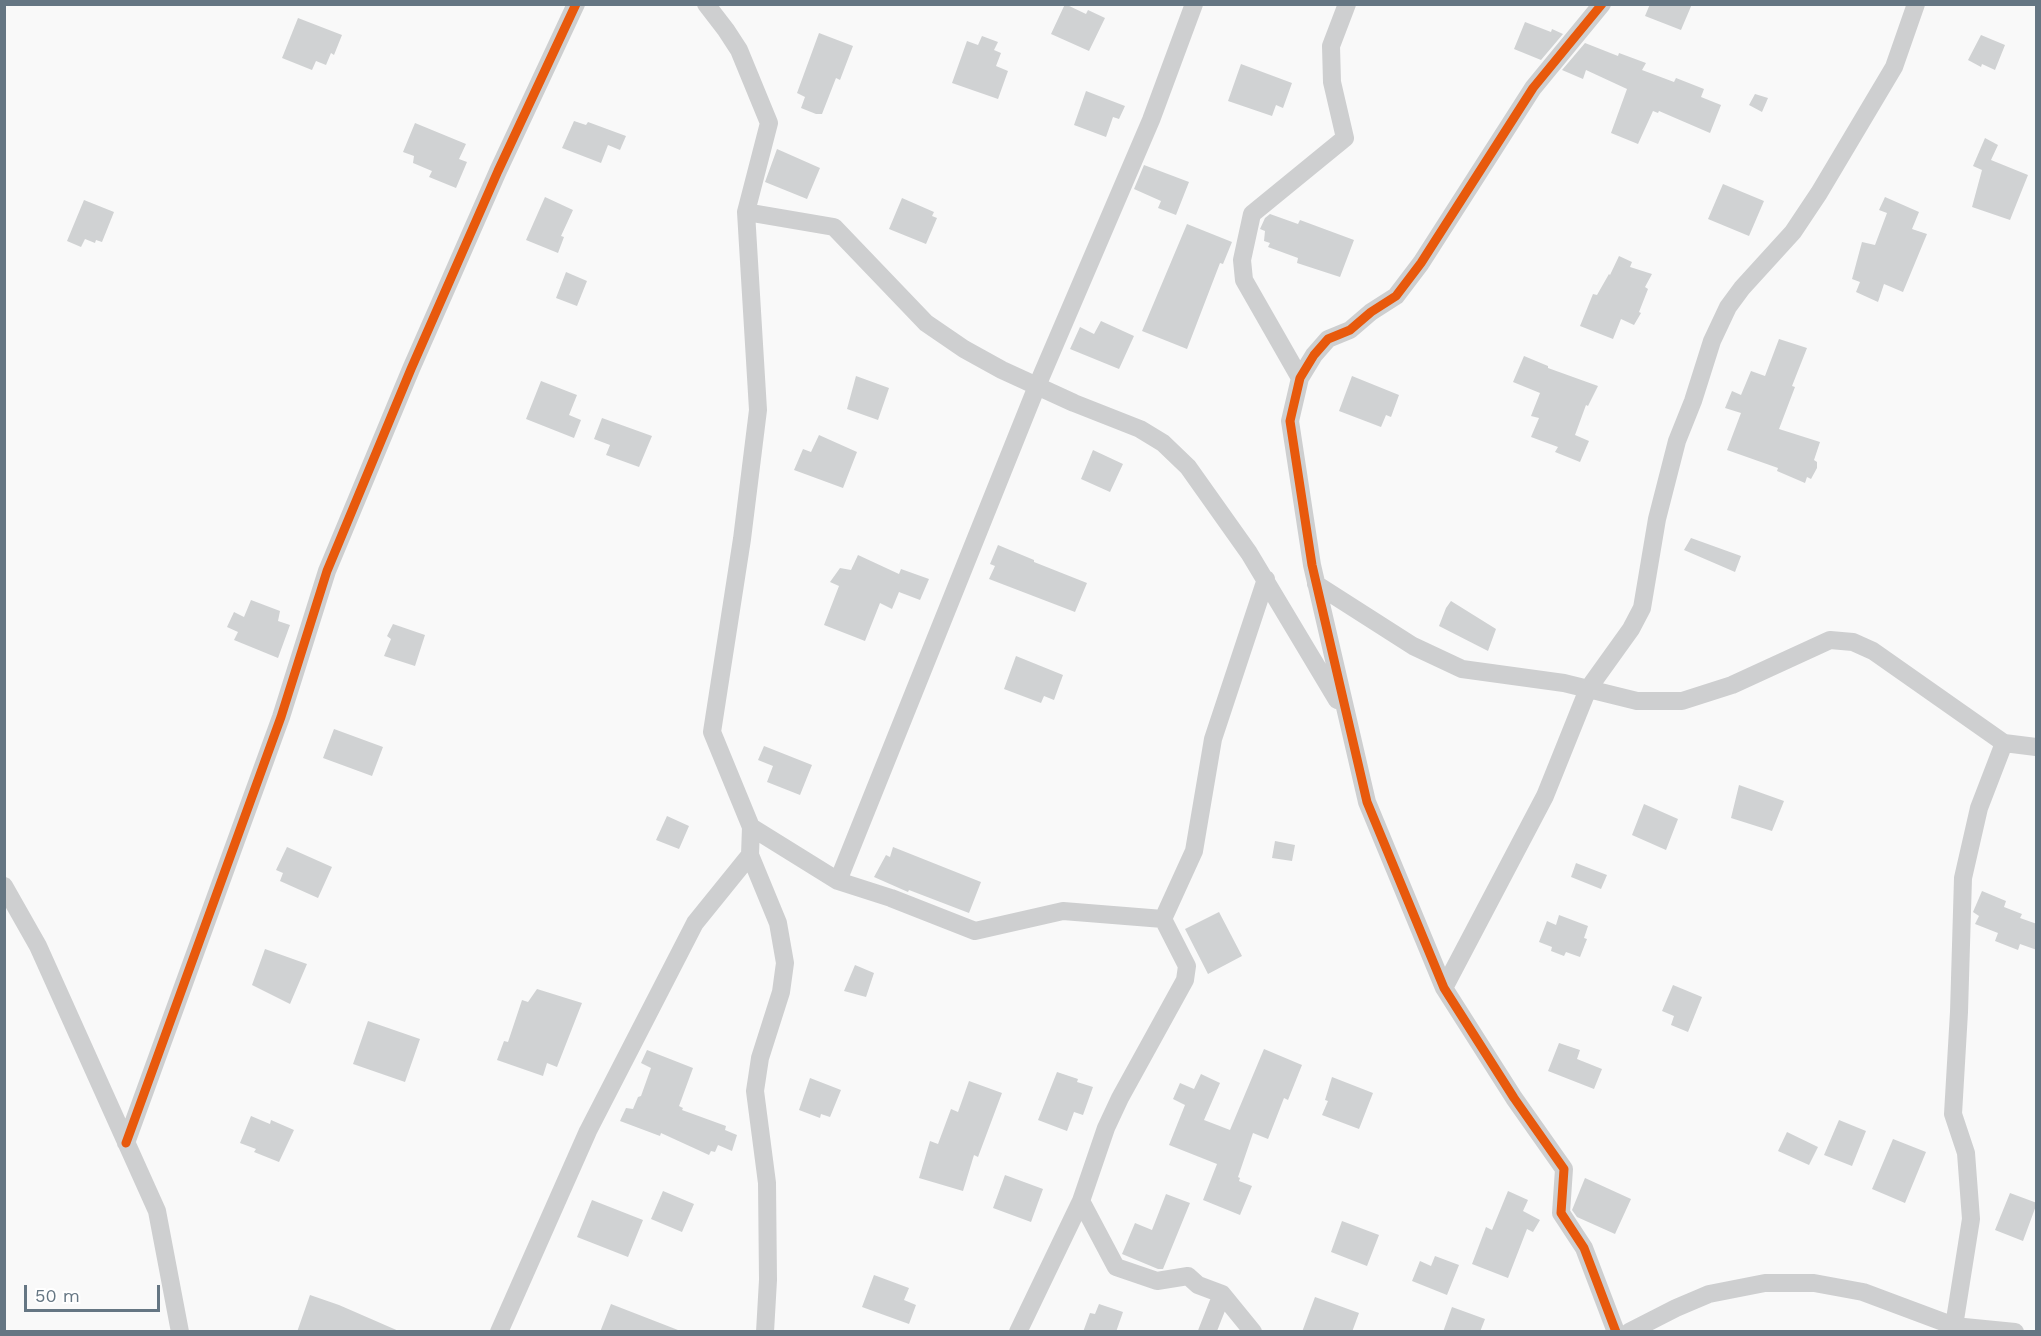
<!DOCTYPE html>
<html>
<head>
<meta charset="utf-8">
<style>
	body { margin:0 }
	#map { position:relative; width:2041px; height:1336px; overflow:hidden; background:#f9f9f9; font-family:"Work Sans",sans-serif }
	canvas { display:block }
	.frame { position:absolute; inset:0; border:6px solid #657683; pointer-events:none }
	.scale { position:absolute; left:24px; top:1285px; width:136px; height:27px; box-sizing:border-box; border:3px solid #657683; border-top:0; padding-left:8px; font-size:18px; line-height:21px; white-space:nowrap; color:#657683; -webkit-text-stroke:4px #fff; paint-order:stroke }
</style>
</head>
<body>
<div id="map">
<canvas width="2041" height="1336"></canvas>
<div class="frame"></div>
<div class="scale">50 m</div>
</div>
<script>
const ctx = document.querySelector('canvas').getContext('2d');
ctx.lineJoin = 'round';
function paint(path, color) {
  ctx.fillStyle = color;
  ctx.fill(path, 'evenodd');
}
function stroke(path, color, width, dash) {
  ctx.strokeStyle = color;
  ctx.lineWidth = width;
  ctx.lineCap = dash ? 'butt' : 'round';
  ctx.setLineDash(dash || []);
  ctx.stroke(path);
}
const building = new Path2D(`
	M1065,4L1086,14L1088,10L1105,18L1089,51L1051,34Z
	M1650,4H1692L1681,30L1645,16Z
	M298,18L342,35L334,55L331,53L326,65L316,61L312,70L282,58Z
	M1525,22L1551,32L1552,29L1563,34L1541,60L1514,49Z
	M819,33L853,46L840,80L836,78L822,114H816L801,108L805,97L797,93Z
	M1981,35L2005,45L1995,70L1982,64L1981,67L1968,60Z
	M982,36L998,42L994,50L1001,53L996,66L1008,71L998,99L952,83L967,41L978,45Z
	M1585,43L1618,56L1619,53L1646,63L1642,70L1674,82L1676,78L1704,89L1701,97L1721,105L1710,133L1659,111L1658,113L1653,111L1638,144L1611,133L1627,89L1586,70L1583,79L1562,70Z
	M1241,64L1292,83L1283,108L1276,105L1272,116L1228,101Z
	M1086,91L1125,106L1119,119L1113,117L1106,137L1074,125Z
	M1755,94L1768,98L1762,112L1749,105Z
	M574,121L586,125L588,122L626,136L620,150L608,145L601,163L562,148Z
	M415,123L466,144L459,159L467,162L456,188L429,177L432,171L413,163L414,156L403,152Z
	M1985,138L1998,145L1991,160L2028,175L2010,220L1972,207L1982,170L1973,166Z
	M777,149L820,168L807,199L765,182Z
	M1144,165L1189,182L1176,215L1158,208L1161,201L1134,189Z
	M1723,184L1764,201L1749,236L1708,219Z
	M545,197L573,210L561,236L564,237L558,253L526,240Z
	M1885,197L1919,212L1912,229L1927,234L1903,292L1884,284L1878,302L1856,292L1860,282L1852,279L1862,242L1875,245L1887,213L1879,210Z
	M902,198L934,212L932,216L937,218L926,244L889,229Z
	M84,200L114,212L102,242L96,240L95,243L85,239L81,247L67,241Z
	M1270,214L1298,224L1300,220L1354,240L1340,277L1297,263L1298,258L1268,247L1270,243L1264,241L1265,231L1260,229L1265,218Z
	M1187,224L1232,242L1223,264L1220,263L1187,349L1142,331Z
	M1619,256L1632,262L1630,267L1652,274L1645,287L1648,289L1639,312L1641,313L1634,325L1621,319L1613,339L1580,326L1593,294L1597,295L1609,274L1610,275Z
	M566,272L587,281L577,306L556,298Z
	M1101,321L1134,336L1119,369L1070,349L1080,327L1094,334Z
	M1779,339L1807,348L1792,386L1795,387L1779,429L1820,442L1814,460L1817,462V468L1811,479L1807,477L1805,483L1777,471L1778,468L1727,450L1741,413L1725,408L1732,391L1741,395L1751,371L1765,376Z
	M1524,356L1548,366V368L1598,386L1588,406L1586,405L1575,435L1589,441L1580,462L1555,452L1558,447L1531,437L1539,418L1531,416L1540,393L1513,382Z
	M856,376L889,388L878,420L847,409Z
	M1352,376L1399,395L1391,417L1386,415L1381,427L1339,411Z
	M541,381L577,395L569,415L581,420L574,438L526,419Z
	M602,418L652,436L639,467L606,455L610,445L594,439Z
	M819,435L857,452L843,488L794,470L803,449L811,452Z
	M1093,450L1123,464L1110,492L1081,479Z
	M1691,538L1741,556L1735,572L1684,550Z
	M998,545L1034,560V562L1087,583L1075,612L989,579L995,566L990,564Z
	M858,555L899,574L901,569L929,579L920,600L899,592L892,609L880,603L865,641L824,625L839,586L830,582L840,568L851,570Z
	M251,600L280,611L278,621L290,625L278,658L234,640L238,632L227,627L234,612L244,617Z
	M1451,601L1496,629L1488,651L1439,626L1446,608Z
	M393,624L425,635L415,666L384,656L391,639L387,636Z
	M1016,656L1063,675L1054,700L1044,696L1041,703L1004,689Z
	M334,729L383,747L372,776L323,758Z
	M764,746L812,765L800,795L767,782L773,766L758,760Z
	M1739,785L1784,801L1772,831L1731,818Z
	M1644,804L1678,819L1666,850L1632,835Z
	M667,816L689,826L679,849L656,840Z
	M1275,841L1295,845L1292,861L1272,858Z
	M287,847L332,867L318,898L280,881L283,873L276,870Z
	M893,847L981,882L969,913L909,890L908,892L874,877L886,855L890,857Z
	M1576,863L1607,875L1601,889L1571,877Z
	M1982,891L2006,901L2004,907L2022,914L2020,918L2037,924V950L2020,944L2018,950L1995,941L1998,933L1975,924L1979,916L1973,912Z
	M1219,912L1242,956L1208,974L1185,929Z
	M1559,915L1588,926L1584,938L1587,939L1580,957L1566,952L1564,956L1551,951L1552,947L1539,942L1547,921L1556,925Z
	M265,949L307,964L290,1004L252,985Z
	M855,965L874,973L866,997L844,991Z
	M1673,985L1702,997L1688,1032L1671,1025L1674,1016L1662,1011Z
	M537,989L582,1003L557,1067L547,1063L543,1076L497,1060L504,1041L508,1042L522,1000L528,1002Z
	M368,1021L420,1039L405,1082L353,1064Z
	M1559,1043L1580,1050L1577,1059L1602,1069L1594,1089L1548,1071Z
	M1264,1049L1302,1065L1288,1100L1284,1098L1268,1139L1253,1133L1238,1177L1240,1178L1239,1181L1252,1186L1240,1215L1203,1200L1217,1164L1169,1145L1185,1105L1173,1099L1180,1083L1194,1089L1201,1074L1220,1083L1204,1120L1230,1130Z
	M647,1050L693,1068L679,1106L683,1108L682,1110L726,1126L725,1130L737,1135L732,1151L718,1145L715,1152L711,1151L709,1155L661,1133L660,1136L620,1121L626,1108L633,1109L638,1097L641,1096L651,1068L641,1063Z
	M1057,1072L1078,1079L1077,1082L1093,1087L1083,1115L1074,1112L1067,1131L1038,1120Z
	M1332,1077L1373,1093L1359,1129L1322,1115L1328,1101L1325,1100Z
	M810,1078L841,1090L830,1117L821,1114L820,1118L799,1110Z
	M969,1081L1002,1093L978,1157L974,1155L963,1191L919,1178L930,1141L938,1144L951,1109L958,1112Z
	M251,1116L270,1124L271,1120L294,1130L279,1162L254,1152L256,1149L240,1143Z
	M1839,1120L1866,1131L1852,1166L1824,1155Z
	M1787,1132L1818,1147L1809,1165L1778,1151Z
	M1893,1139L1926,1152L1905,1203L1872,1189Z
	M1005,1175L1043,1189L1031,1222L993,1208Z
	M1585,1178L1631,1199L1615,1234L1577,1217L1572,1210Z
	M663,1191L694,1204L682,1232L651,1219Z
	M1508,1191L1528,1200L1523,1211L1540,1220L1533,1232L1527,1229L1508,1278L1472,1264L1486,1227L1492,1230Z
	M2010,1193L2037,1203L2023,1241L1995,1230Z
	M1166,1194L1190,1203L1163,1269H1158L1122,1254L1135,1223L1152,1230Z
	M592,1200L643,1220L628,1257L577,1237Z
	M1342,1221L1379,1235L1367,1266L1331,1252Z
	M1435,1256L1459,1265L1447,1295L1412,1281L1420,1261L1431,1266Z
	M874,1275L909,1288L904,1300L916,1305L909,1324L862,1307Z
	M310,1295L339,1305L401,1332H297Z
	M1315,1297L1359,1313L1352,1332H1302Z
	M611,1304L678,1330V1332H600Z
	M1099,1304L1123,1312L1116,1332H1083L1090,1313L1095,1314Z
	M1452,1307L1485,1319L1480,1332H1443Z`);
const minor = new Path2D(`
	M706,4L726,30L739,50L769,123L746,212L834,227L926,323L964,349L1002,370L1074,403L1140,429L1163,443L1188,467L1249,553L1337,700
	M1602,4L1533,88L1421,263L1396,296L1371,312L1350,330L1328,339L1314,355L1300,378L1290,421L1312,565L1367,802L1444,988L1514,1098L1564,1169L1561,1213L1584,1248L1616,1332
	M746,212L758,410L742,539L712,732L751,827L750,855L778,923L785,963L781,992L760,1058L755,1091L767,1183L768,1280L765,1332
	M1300,378L1244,280L1242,260L1252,214L1345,138L1332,82L1331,46L1347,4
	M1316,584L1413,646L1462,669L1564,683L1637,701H1682L1732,685L1830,640L1853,642L1873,651L2004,743L2036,747
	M751,827L838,881L891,898L975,931L1063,911L1163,919
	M838,881L1037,386L1151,120L1194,4
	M4,886L38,946L157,1211L180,1332
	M1444,988L1545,796L1588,689L1631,629L1642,608L1657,519L1677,441L1693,401L1712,341L1728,307L1742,288L1793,232L1819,193L1894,67L1916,4
	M126,1143L281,717L327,571L411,369L498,171L576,4
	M1081,1201L1116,1267L1157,1281L1188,1276L1198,1285L1222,1294L1253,1332
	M499,1332L588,1131L695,923L750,855
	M1018,1332L1081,1201L1106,1128L1120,1098L1185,980L1187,966L1163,919L1194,851L1213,739L1266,579
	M1207,1332L1222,1294
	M1629,1332L1676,1308L1709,1294L1765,1283H1814L1863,1292L1954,1326L2015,1332
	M1952,1332L1954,1326L1971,1219L1966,1153L1953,1114L1959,1012L1963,878L1979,808L2004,743`);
const cycleway = new Path2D(`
	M1602,4L1533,88L1421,263L1396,296L1371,312L1350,330L1328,339L1314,355L1300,378L1290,421L1312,565L1367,802L1444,988L1514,1098L1564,1169L1561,1213L1584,1248L1616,1332
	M126,1143L281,717L327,571L411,369L498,171L576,4`);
paint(building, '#d0d2d3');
stroke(minor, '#cecfd0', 18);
stroke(cycleway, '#e8590c', 9);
</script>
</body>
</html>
